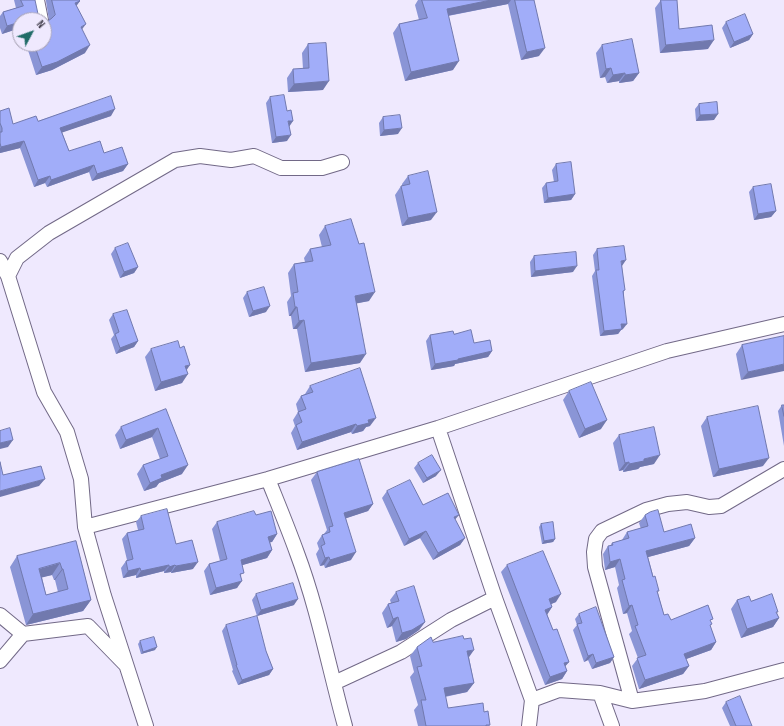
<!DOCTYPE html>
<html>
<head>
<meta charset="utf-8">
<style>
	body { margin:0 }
	#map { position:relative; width:784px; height:726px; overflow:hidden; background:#efe9fe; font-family:"Sofia Sans Condensed",sans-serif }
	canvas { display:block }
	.north { position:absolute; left:12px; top:12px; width:40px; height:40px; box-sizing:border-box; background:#efe9fe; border:1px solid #a8a3b5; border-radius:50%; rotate:49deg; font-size:11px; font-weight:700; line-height:16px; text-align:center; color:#3e3a48 }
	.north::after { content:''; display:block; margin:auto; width:14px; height:18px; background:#206b67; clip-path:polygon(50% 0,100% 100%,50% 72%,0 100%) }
</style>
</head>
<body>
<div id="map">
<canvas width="784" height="726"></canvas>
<div class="north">N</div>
</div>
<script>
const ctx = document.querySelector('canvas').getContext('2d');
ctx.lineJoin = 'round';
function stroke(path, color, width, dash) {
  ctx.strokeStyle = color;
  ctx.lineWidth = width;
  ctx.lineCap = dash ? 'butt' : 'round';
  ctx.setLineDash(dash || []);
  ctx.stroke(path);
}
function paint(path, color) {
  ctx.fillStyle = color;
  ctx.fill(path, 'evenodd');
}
const minor = new Path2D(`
	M37,0L41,20
	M0,261L8,276L44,392L67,432L81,479L85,527L104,596L146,726
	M8,276L17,258L49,233L175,160L200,156L231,160L254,156L281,168H322L342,162
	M438,428L495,598L532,700L529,726
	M268,479C278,504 288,528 297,553C318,609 329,668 345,726
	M85,527L268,479L438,428L667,351L784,324
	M0,615L23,634L88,626L126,665
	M0,661L23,634
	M334,683L401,652L451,620L495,598
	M600,693L612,726
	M532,700L559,690L600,693L632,701L705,691L784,670
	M632,701L595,567L594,552L596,539L602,531L646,510L668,504L687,502L709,507L721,506L784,469`);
const wall = new Path2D(`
	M14,0H35L20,20V28L2,34L0,28V16L3,12L16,8Z
	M46,0H79L80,1L76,6L82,29L85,53L52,70L36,75L26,44H44L49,20L46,1Z
	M418,0H534L539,56L521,60L508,4L448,16L453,70L405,81L393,33L399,24L419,20L415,5Z
	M661,0L679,29L708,49L660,53L655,8Z
	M726,22L753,34L749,40L730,48L722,28Z
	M308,44L323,90L288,92L287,78L293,69H303L302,53Z
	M602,45L639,73L633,81L619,83V81L607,83L605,77L600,78L596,53Z
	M270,97L287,141L272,143L266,103Z
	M699,104L714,120L696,121L695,109Z
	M0,111L13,124L38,121L111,116L62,132L69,151L104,153L128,164L123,171L92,181L89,172L47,187L45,183L34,187L20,148L0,153Z
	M383,117L398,134L380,136L379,123Z
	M556,164L575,194L571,200L544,203L542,188L546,183L554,182L552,170Z
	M408,176L431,220L402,226L395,195L401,186H402V184Z
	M753,187L776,211L771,217L754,220L749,192Z
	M325,226L369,301L357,303L360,363L305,372L297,329H293L291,316H289L287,302L291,296L288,273L294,264L305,262L304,258L310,249L322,247L319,235Z
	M115,248L138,267L134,273L120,278L111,254Z
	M597,249L622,266L624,293L623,329L621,330L618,334L600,336L592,276L595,271L593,255Z
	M534,256L573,272L531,277L530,262Z
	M247,292L266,312L249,317L243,298Z
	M113,314L138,341L134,347L116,354L111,339L114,335L109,320Z
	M454,334L492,351L488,357L455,364L454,366L431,370L426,341L430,335Z
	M784,336L741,380L736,354L742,345Z
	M151,349L186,370L182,383L155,391L145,357Z
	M310,386L370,426L366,427L363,431L352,434L351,432L297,450L291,433L295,426L293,420L298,412L296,404L301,396L305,394Z
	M569,391L601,429L579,438L563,400Z
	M782,405H784V446L778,411Z
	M166,409L182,474L159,483L156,487L144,491L137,474L143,465L160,459L152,437L120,449L115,435L121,427Z
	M707,417L763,466L713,477L701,426Z
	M619,435L654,464L640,467L638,469L623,472V470L619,471L613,443Z
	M418,463L436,476L423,483L414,468Z
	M317,472L373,504L368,511L346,518L351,560L325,568L324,565L320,566L316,554L319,549L317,543L322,535L324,534L327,530L311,480Z
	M387,491L423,505L455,520L465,538L460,545L433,560L420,538L404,546L382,498Z
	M256,515L277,534L272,542H270L272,550L267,558L242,565L241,577L237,588L210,595L204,571L209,564L220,561L212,529L217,522Z
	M645,515L664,532L695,538L689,546L648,557L664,615L671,620L711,622L710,626L716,642L711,650L686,659L689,666L683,674L639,689L632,666L638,658L629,634L632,631L627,613L623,614L617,588L619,585L615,567L605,570L603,554L608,546H610L612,543L622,540L627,532L641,529L639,523Z
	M141,516L176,544L193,569L171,573V572L164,573V571L136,578V575L123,578L121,568L126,561L127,560L122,539L127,533L138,530L136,522Z
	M541,524L555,539L553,542L542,544L539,527Z
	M76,541L91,600L83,611L26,625L10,567L17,556ZM52,575L54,580H55L58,592L46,595L42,577Z
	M507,565L556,602L551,604L552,607L547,614L553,630L569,662L565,666L567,671L562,679L545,685L501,572Z
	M396,592L425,622L419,630L406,639L396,642L392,626L387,628L382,613L388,604L391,603L390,600Z
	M256,594L294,605L257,616L252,600Z
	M737,600L751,601L777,613L779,618L773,627L741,638L731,609Z
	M579,614L614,657L610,663L592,669L588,660L584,662L573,630L577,625L575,619Z
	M226,625L266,651L273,669L269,675L238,685L232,671L233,670L222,631Z
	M140,641L155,650L141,654L138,644Z
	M433,642L469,657L474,683L467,692L445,697L448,708L484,712L490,725L489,726H418L414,710L418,705L410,677L414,672L410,656L417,647Z
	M726,702L752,726H730L722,708Z`);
const shadedWall = new Path2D(`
	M491,0H511L508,4L441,17L447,9Z
	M80,1L74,9L75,3Z
	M20,22V28L2,34L7,26Z
	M86,24L80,32L81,27Z
	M753,34L749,40L730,48L734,42Z
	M714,40L708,49L660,53L666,45Z
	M90,45L85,53L52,70L36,75L42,67Z
	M545,48L539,56L521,60L527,52Z
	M459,61L453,70L405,81L411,72Z
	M611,68L605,77L600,78L606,69Z
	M625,73L619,81L607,83L613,75Z
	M639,73L633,81L619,83L625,75Z
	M329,81L323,90L288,92L294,84Z
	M115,109L111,116L55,135L60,128Z
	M718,114L714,120L696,121L700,115Z
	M288,121H293L289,127Z
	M402,128L398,134L380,136L384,130Z
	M291,135L287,141L272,143L276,137Z
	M24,141L20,148L0,153V148L1,147Z
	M128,164L123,171L92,181L97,174Z
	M94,165L89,172L47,187L51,180Z
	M50,176L45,183L34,187L38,180Z
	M575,194L571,200L544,203L548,198Z
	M776,211L771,217L754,220L758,214Z
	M437,212L431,220L402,226L408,218Z
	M626,260L622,266L621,261Z
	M577,266L573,272L531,277L535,271Z
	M138,267L134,273L120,278L124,272Z
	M375,292L369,301L349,305L355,296Z
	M270,306L266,312L249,317L253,311Z
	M295,307H297L291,316H289Z
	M304,320L297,329H293L299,321Z
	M621,324H627L623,329L621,330L618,334L600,336L604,331Z
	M138,341L134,347L116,354L120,348Z
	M492,351L488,357L455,364L454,366L431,370L435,364Z
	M366,354L360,363L305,372L311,363Z
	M784,364V371L741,380L748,372Z
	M190,365L184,374L185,366Z
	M188,374L182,383L155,391L161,382Z
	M376,418L370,426L366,427L363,431L352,434L357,426L368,420Z
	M607,420L601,429L579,438L585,429Z
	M356,424L351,432L297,450L302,442Z
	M158,428L152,437L120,449L126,440Z
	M13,440L8,447L0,449V443Z
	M660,455L654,464L640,467L638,469L623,472L629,464L644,459Z
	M769,458L763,466L713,477L719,469Z
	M629,462L623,470L619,471L625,463Z
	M188,465L182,474L159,483L156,487L144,491L150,483L161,475Z
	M441,470L436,476L423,483L427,478Z
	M45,479L39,486L0,497V491Z
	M373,504L368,511L338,521L344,513Z
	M459,515L453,522L454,517Z
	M426,531L420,538L404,546L409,539Z
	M277,534L272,542L263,544L268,537Z
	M465,538L460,545L433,560L438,553Z
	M695,538L689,546L641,559L646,551Z
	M555,539L553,542L542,544L544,541Z
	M272,550L267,558L236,567L241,560Z
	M356,552L351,560L325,568L330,560Z
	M329,557L324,565L320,566L325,558Z
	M620,559L615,567L605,570L610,562Z
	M198,562L193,569L171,573L176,566Z
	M60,563L52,575L32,580L39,569Z
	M169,565L164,571L136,578L141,571Z
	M175,565L171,572L164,573L169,567Z
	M140,568L136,575L123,578L128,571Z
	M62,569H63L55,580H54Z
	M242,581L237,588L210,595L216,588Z
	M561,594L556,602L544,607L549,599Z
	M298,599L294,605L257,616L261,610Z
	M91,600L83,611L26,625L33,614Z
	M632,605L627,613L623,614L629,606Z
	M552,607L547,615L545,610Z
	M398,617L392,626L387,628L393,619Z
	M779,618L773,627L741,638L747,629Z
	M425,622L419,630L406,639L396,642L402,633Z
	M716,642L711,650L678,662L684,654Z
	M157,647L155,650L141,654L143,652Z
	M474,650L467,660V651Z
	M593,654L588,660L584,662L588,656Z
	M614,657L610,663L592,669L596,663Z
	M569,662L563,669L564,663Z
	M689,666L683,674L639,689L645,680Z
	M273,669L269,675L238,685L242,680Z
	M567,671L562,679L545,685L550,677Z
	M474,683L467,692L437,698L444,688Z`);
const building = new Path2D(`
	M21,0H35L38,14L43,20H20V22L7,26L3,12L23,6Z
	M52,0H79L80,1L75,3L86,24L81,27L90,45L57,62L42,67L34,44H44V20L48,21L52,18L55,15Z
	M422,0H491L447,9L459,61L411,72L399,24L427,18Z
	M515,0H534L545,48L527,52Z
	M661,0H677L679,29L712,25L714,40L666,45Z
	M745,14L753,34L734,42L726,22Z
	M632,39L639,73L625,75V73L613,75L611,68L606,69L602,45Z
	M326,43L329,81L294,84L293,69L309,68L308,44Z
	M284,95L287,111L291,110L293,121H288L291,135L276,137L270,97Z
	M111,96L115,109L60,128L69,151L100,141L104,153L122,147L128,164L97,174L94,165L51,180L50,176L38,180L24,141L1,147L0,143V132H2V128L0,123V111L9,108L13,124L36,116L38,121Z
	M717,102L718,114L700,115L699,104Z
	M400,115L402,128L384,130L383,117Z
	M571,162L575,194L548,198L546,183L558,181L556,164Z
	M428,171L437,212L408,218L401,186L410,184L408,176Z
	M771,184L776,211L758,214L753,187Z
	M351,219L359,244L364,243L375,292L355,296L366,354L311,363L304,320L299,321L297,307H295L293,293L298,292L294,264L313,261L310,249L331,245L325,226Z
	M128,243L138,267L124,272L115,248Z
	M624,246L626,260L621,261L625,290L623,291L627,324H621L622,329L604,331L596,270H599L597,249Z
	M576,252L577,266L535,271L534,256Z
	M264,287L270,306L253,311L247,292Z
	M127,310L138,341L120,348L115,334L119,332L113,314Z
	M471,330L474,343L490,340L492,351L458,359V360L435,364L430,335L453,331L454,334Z
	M784,336V364L748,372L742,345Z
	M178,341L180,348L184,346L190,365L185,366L188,374L161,382L151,349Z
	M360,368L376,418L368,420L369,423L357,426L356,424L302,442L296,425L302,422L298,412L306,409L301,396L313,392L310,386Z
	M591,382L607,420L585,429L569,391Z
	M782,405H784V416Z
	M758,406L769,458L719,469L707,417Z
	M166,409L188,465L161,475L162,478L150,483L143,465L168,456L158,428L126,440L121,427Z
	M654,427L660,455L644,459V461L629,464V462L625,463L619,435Z
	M10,428L13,440L0,443V431Z
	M432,455L441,470L427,478L418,463Z
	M359,459L373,504L344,513L356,552L330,560L329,557L325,558L321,546L325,544L322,535L330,532L329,527L333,526L317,472Z
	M0,462L3,475L41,466L45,479L0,491Z
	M410,480L423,505L448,493L459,515L454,517L465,538L438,553L426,531L409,539L387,491Z
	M167,509L176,544L192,540L198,562L176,566L175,565L169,567V565L141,571L140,568L128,571L126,561L133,559L127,533L144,529L141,516Z
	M658,510L664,532L691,524L695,538L646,551L653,577L655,576L659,591H657L664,615L668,614L671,620L708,605L713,619L710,620L712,624L710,625L716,642L684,654L689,666L645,680L637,658L646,655L635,626L638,625L632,605L629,606L622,580L625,579L620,559L610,562L608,546L613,545L612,543L629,538L627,532L648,526L645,515L650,512Z
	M254,511L256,515L271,511L277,534L268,537L272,550L241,560L244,573L240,574L242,581L216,588L209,564L227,559L217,522Z
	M553,522L555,539L544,541L541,524Z
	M76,541L91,600L33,614L17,556ZM60,563L62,569H63L68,589L46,595L39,569Z
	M543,551L561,594L549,599L552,607L545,610L553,630L557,629L569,662L564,663L567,671L550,677L507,565Z
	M293,583L298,599L261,610L256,594Z
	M414,586L425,622L412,630L402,633L398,617L393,619L388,604L399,601L396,592Z
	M772,594L778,612H776L779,618L747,629L737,600L749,596L751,601Z
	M596,607L614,657L596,663L593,654L588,656L577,624L582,623L579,614Z
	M257,616L266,651L273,669L242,680L236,665H237L226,625Z
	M463,636L464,639L471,638L474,650L467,651L474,683L444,688L448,708L483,703L484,712L488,711L490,725H486V726H426L421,700H426L417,667L422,666L417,647L431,637L433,642Z
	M154,637L157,647L143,652L140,641Z
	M740,696L752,726H736L726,702Z`);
stroke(minor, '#726987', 16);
stroke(minor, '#fff', 14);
paint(wall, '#8a95d6');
paint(shadedWall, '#7179ae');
paint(building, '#a1adf9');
stroke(building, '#7179ae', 1);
</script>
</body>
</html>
